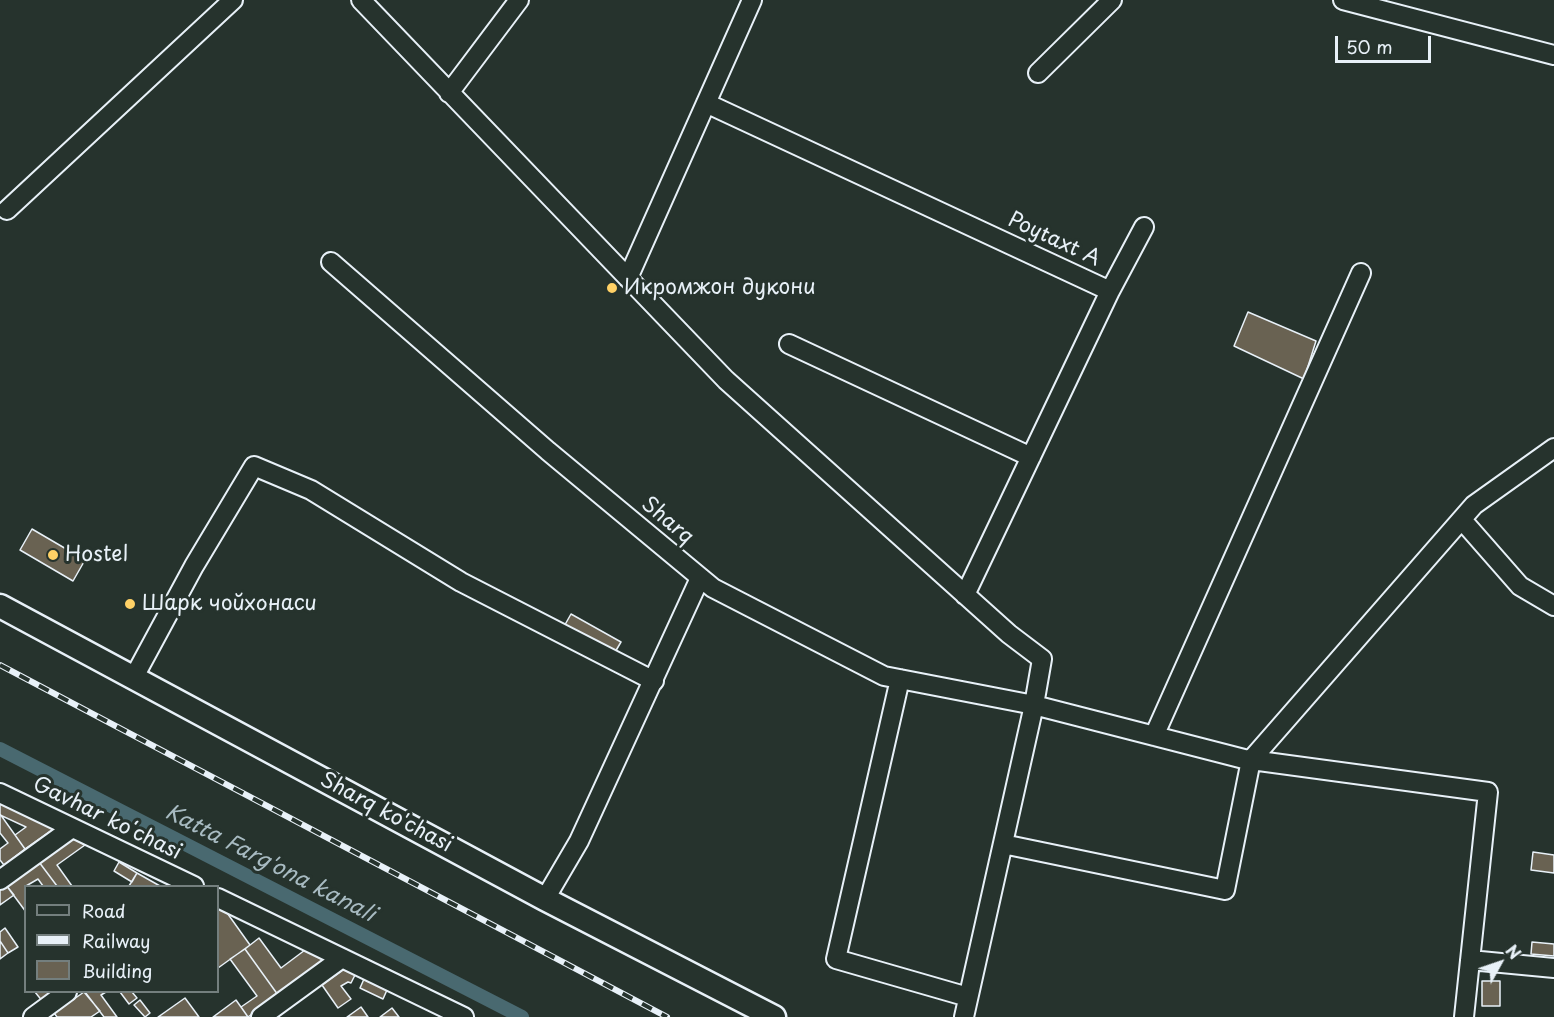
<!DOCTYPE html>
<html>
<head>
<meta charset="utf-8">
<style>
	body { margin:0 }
	#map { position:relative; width:1554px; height:1017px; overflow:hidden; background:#26332d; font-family:"Playpen Sans",sans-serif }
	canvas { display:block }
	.legend { position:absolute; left:24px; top:885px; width:195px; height:108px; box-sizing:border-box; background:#26332d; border:2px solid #747f7e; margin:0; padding:8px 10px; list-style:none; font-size:18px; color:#e8f1f8 }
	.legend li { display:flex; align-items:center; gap:12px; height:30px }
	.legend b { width:30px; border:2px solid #747f7e }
	.north { position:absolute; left:1470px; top:933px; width:60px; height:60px; -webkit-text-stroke:4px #26332d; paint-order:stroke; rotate:50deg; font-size:16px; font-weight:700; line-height:24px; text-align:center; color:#e8f1f8 }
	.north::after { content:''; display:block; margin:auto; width:21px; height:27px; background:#e8f1f8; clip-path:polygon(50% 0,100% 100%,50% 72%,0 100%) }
	.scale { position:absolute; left:1335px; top:36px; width:96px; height:27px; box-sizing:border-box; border:3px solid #e8f1f8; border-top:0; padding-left:8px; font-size:18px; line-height:21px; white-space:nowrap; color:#e8f1f8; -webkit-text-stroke:4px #26332d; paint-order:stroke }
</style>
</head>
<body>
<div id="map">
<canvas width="1554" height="1017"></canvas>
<ul class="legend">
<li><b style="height:8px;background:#26332d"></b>Road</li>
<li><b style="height:8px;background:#e8f1f8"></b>Railway</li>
<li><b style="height:16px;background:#696252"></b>Building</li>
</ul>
<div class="north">N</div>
<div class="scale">50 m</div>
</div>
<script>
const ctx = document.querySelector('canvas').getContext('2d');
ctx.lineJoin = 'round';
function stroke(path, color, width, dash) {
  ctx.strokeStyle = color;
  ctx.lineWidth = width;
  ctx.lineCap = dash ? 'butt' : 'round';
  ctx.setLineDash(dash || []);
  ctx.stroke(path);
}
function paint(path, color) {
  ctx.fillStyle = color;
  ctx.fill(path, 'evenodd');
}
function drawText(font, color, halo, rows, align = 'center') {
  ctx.font = font + ' "Playpen Sans",sans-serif';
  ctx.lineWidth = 6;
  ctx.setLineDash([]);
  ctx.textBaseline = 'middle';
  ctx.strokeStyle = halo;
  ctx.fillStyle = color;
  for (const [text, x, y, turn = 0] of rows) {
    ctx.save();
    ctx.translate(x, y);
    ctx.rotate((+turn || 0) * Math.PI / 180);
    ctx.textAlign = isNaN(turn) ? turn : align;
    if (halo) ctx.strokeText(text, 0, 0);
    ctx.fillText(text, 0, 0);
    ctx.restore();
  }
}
const canal = new Path2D(`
	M0,749L522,1017`);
const building = new Path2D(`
	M1248,312L1316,341L1304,379L1234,346Z
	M32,529L85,560L73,581L20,550Z
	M571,614L621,642L611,659L562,630Z
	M0,800L55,828L25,849L15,835L26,827L0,815Z
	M0,814L25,849L4,865L0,860V849L8,843L0,833Z
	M73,838L85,845L57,865L72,886H57L39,862Z
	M1533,852L1554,855V873L1531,870Z
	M39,862L57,886H43L38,879L26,886V912L6,885Z
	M119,862L137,873L132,882L114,871Z
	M137,873L160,886H129Z
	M6,885L14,895L0,905V889Z
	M218,905L225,910L250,945L218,968Z
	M5,928L18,947L8,953L0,941V932Z
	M259,938L281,968L305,950L320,957L324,962L278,995L245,949Z
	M0,941L8,953L0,959Z
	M1532,942L1554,944V956L1531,954Z
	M245,949L278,995L248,1017L241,1007L257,996L230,959Z
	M344,969L355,975L351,983L348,982L341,986L351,999L338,1008L322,985Z
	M364,979L387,990L383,999L360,988Z
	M1482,981H1500V1006H1482Z
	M35,992H58L43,1002Z
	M84,992L100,1011L91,1017H57L54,1013Z
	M85,992H106L101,995L117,1017H104Z
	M120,992H132L137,998L129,1004Z
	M185,998L199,1017H158Z
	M140,1000L150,1013L145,1017L134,1005Z
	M236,1000L248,1017H213Z
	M361,1007L368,1017H347Z
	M392,1008L399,1017H380Z`);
const minor = new Path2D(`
	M361,0L726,380L1009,634L1042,659L1034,705L1244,759L1488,792L1464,1017
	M1343,0L1554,55
	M1038,73L1112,0
	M449,93L519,0
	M706,103L1110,291L965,595
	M7,210L233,0
	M331,262L548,451L713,588L884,676L1034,705L964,1017
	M628,278L752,0
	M1110,291L1144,227
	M789,344L1031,457
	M1463,521L1520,586L1554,606
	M134,677L194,566L254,466L311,490L461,582L654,681
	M900,679L836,959L968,997
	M1154,736L1361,273
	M0,793L194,886
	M1003,844L1225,890L1251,760L1474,505L1554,448
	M0,880L72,828
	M218,898L464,1017
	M545,899L579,841L700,578
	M1470,960L1554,968
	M33,1017L67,992
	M261,1017L342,958`);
const major = new Path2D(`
	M0,606L545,899L774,1017`);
const rail = new Path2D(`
	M0,665L667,1017`);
const markers = [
	[612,288,6,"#ffd166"],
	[53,555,6,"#ffd166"],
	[130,604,6,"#ffd166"]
];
const streetNames = [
	["Poytaxt A",1054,240,25],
	["Sharq",667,521,40],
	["Sharq ko'chasi",386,813,28],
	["Gavhar koʻchasi",107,819,26]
];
const poiNames = [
	["Икромжон дукони",624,288],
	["Hostel",65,555],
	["Шарк чойхонаси",142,604]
];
const waterNames = [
	["Katta Farg'ona kanali",270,864,27]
];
stroke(canal, '#496970', 14);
paint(building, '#696252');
stroke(building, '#e8f1f8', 1.5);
stroke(minor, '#e8f1f8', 22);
stroke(major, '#e8f1f8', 27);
stroke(minor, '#26332d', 18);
stroke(major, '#26332d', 22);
stroke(rail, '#e8f1f8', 6);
stroke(rail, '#26332d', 4, [11]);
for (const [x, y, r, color] of markers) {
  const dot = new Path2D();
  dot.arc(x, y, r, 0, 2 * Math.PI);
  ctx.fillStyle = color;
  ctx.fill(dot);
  stroke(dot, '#26332d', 2);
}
drawText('21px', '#e8f1f8', '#26332d', streetNames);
drawText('21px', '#e8f1f8', '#26332d', poiNames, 'left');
drawText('italic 22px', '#a8bbc2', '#26332d', waterNames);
</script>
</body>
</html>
